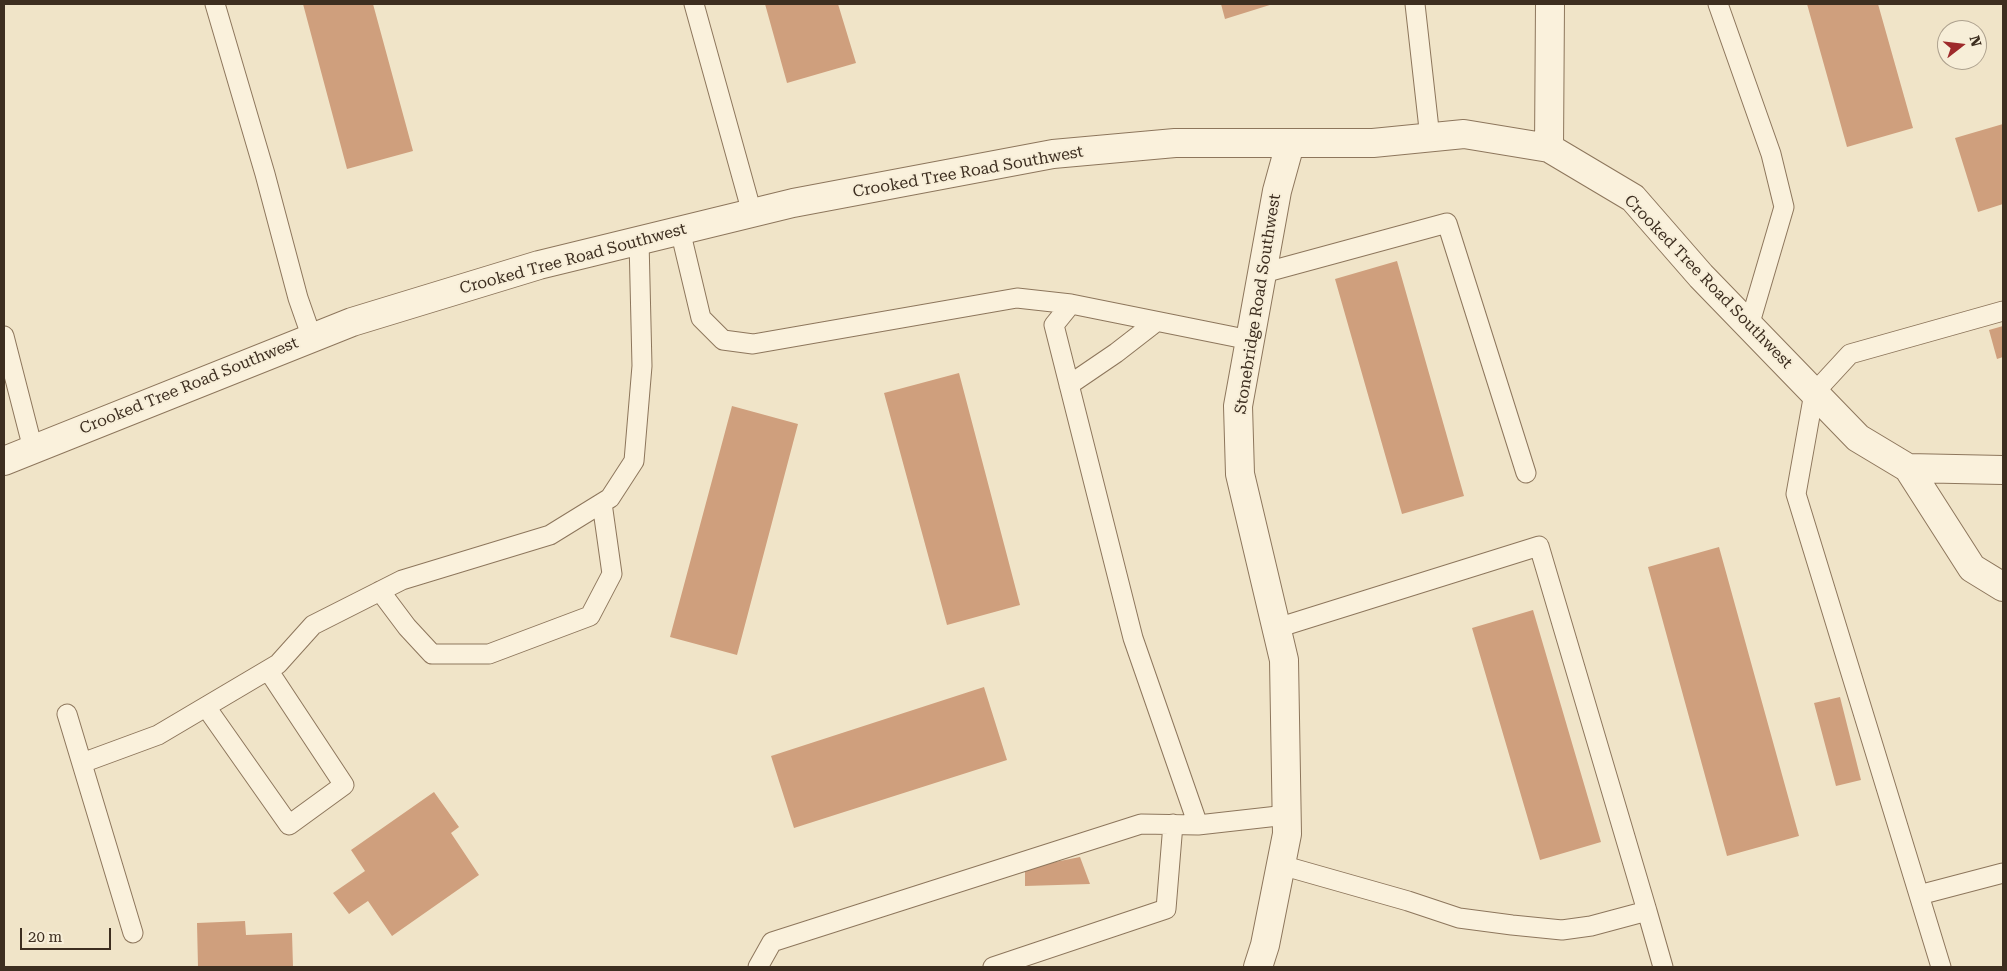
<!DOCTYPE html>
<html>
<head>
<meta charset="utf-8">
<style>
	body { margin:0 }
	#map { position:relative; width:2007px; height:971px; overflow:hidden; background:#f0e4c8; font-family:"Roboto Serif",serif }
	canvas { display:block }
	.frame { position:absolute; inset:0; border:5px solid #3d2e20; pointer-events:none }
	.north { position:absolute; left:1937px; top:20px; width:50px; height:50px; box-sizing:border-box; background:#f7eed8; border:1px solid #ada18e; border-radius:50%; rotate:74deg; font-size:14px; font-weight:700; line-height:20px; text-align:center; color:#3d2e20 }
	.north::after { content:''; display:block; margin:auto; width:18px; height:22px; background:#9e2a2b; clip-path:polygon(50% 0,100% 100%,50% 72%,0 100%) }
	.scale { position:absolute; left:20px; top:928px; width:91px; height:22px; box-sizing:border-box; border:2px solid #3d2e20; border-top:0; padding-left:6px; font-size:15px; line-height:18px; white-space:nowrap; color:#3d2e20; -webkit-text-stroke:4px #f7eed8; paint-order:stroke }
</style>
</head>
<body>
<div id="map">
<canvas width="2007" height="971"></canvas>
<div class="frame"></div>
<div class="north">N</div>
<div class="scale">20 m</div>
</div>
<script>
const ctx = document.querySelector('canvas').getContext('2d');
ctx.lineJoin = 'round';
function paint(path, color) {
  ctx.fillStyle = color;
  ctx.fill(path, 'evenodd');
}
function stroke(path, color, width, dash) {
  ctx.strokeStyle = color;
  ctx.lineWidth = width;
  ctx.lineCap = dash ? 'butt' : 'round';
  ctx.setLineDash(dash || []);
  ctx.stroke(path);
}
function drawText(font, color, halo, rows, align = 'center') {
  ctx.font = font + ' "Roboto Serif",serif';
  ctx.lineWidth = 4;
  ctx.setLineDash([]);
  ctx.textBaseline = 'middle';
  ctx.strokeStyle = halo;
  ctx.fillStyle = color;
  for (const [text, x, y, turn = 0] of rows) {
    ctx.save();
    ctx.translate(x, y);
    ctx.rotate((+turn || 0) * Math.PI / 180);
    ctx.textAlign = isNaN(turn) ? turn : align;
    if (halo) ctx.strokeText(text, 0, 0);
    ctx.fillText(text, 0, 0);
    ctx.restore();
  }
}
const building = new Path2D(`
	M303,4H373L413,151L347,169Z
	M765,4H838L856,63L787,83Z
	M1221,4H1273L1225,19Z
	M1807,4H1878L1913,128L1847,147Z
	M2003,124V204L1978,212L1955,138Z
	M1397,261L1464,496L1402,514L1335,279Z
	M2003,326V357L1997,359L1989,330Z
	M959,373L1020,605L947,625L884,393Z
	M732,406L798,424L737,655L670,637Z
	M1719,547L1799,836L1727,856L1648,567Z
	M1533,610L1601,842L1540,860L1472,628Z
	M984,687L1007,760L794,828L771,756Z
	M1840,697L1861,780L1836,786L1814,703Z
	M434,792L459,827L451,833L479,875L392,936L368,901L349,914L333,893L365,871L351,850Z
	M1080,857L1090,884L1025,886V868Z
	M245,921L246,935L292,933L293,967H198L197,923Z`);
const lane = new Path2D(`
	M215,4L265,174L298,298L312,338
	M694,4L752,213
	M1415,4L1430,138
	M1718,4L1771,154L1784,207L1749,326
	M680,230L701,318L723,340L753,344L1017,298L1071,304
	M1263,273L1447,223L1526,473
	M2003,311L1850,354L1814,393L1796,494L1919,895L2003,873
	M4,336L33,449
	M1069,385L1116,353L1156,322
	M380,591L407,627L432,654H489L590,616L612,574L602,503
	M1277,628L1539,546L1647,911
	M206,707L289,825L344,785L268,670
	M67,714L133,933
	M82,763L158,735L278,664L313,625L402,580L550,535L610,498L634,461L642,366L639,240
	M1198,825L1133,638L1054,325L1071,304L1250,340
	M1281,865L1408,901L1459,918L1512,925L1562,930L1591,926L1647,911L1663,967
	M1919,895L1941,967
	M758,967L772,942L1141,824L1198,825L1287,815
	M993,967L1166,909L1173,824`);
const street = new Path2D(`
	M1549,148L1550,4
	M4,461L352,322L539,265L793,203L1053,154L1175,143H1373L1464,134L1549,148L1633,198L1701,276L1858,438L1908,468L1972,568L2003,587
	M1908,468L2003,470
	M1258,967L1265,945L1287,834L1284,660L1240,474L1238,406L1277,191L1290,144`);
const streetNames = [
	["Crooked Tree Road Southwest",968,172,-10],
	["Crooked Tree Road Southwest",573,259,-15],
	["Crooked Tree Road Southwest",1708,282,46],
	["Stonebridge Road Southwest",1258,304,-81],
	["Crooked Tree Road Southwest",189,386,-22]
];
paint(building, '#cf9f7d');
stroke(lane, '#8d765c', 21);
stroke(street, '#8d765c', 30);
stroke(lane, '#faf1dc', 19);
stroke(street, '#faf1dc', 28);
drawText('16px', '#3d2e20', '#f7eed8', streetNames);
</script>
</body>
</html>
